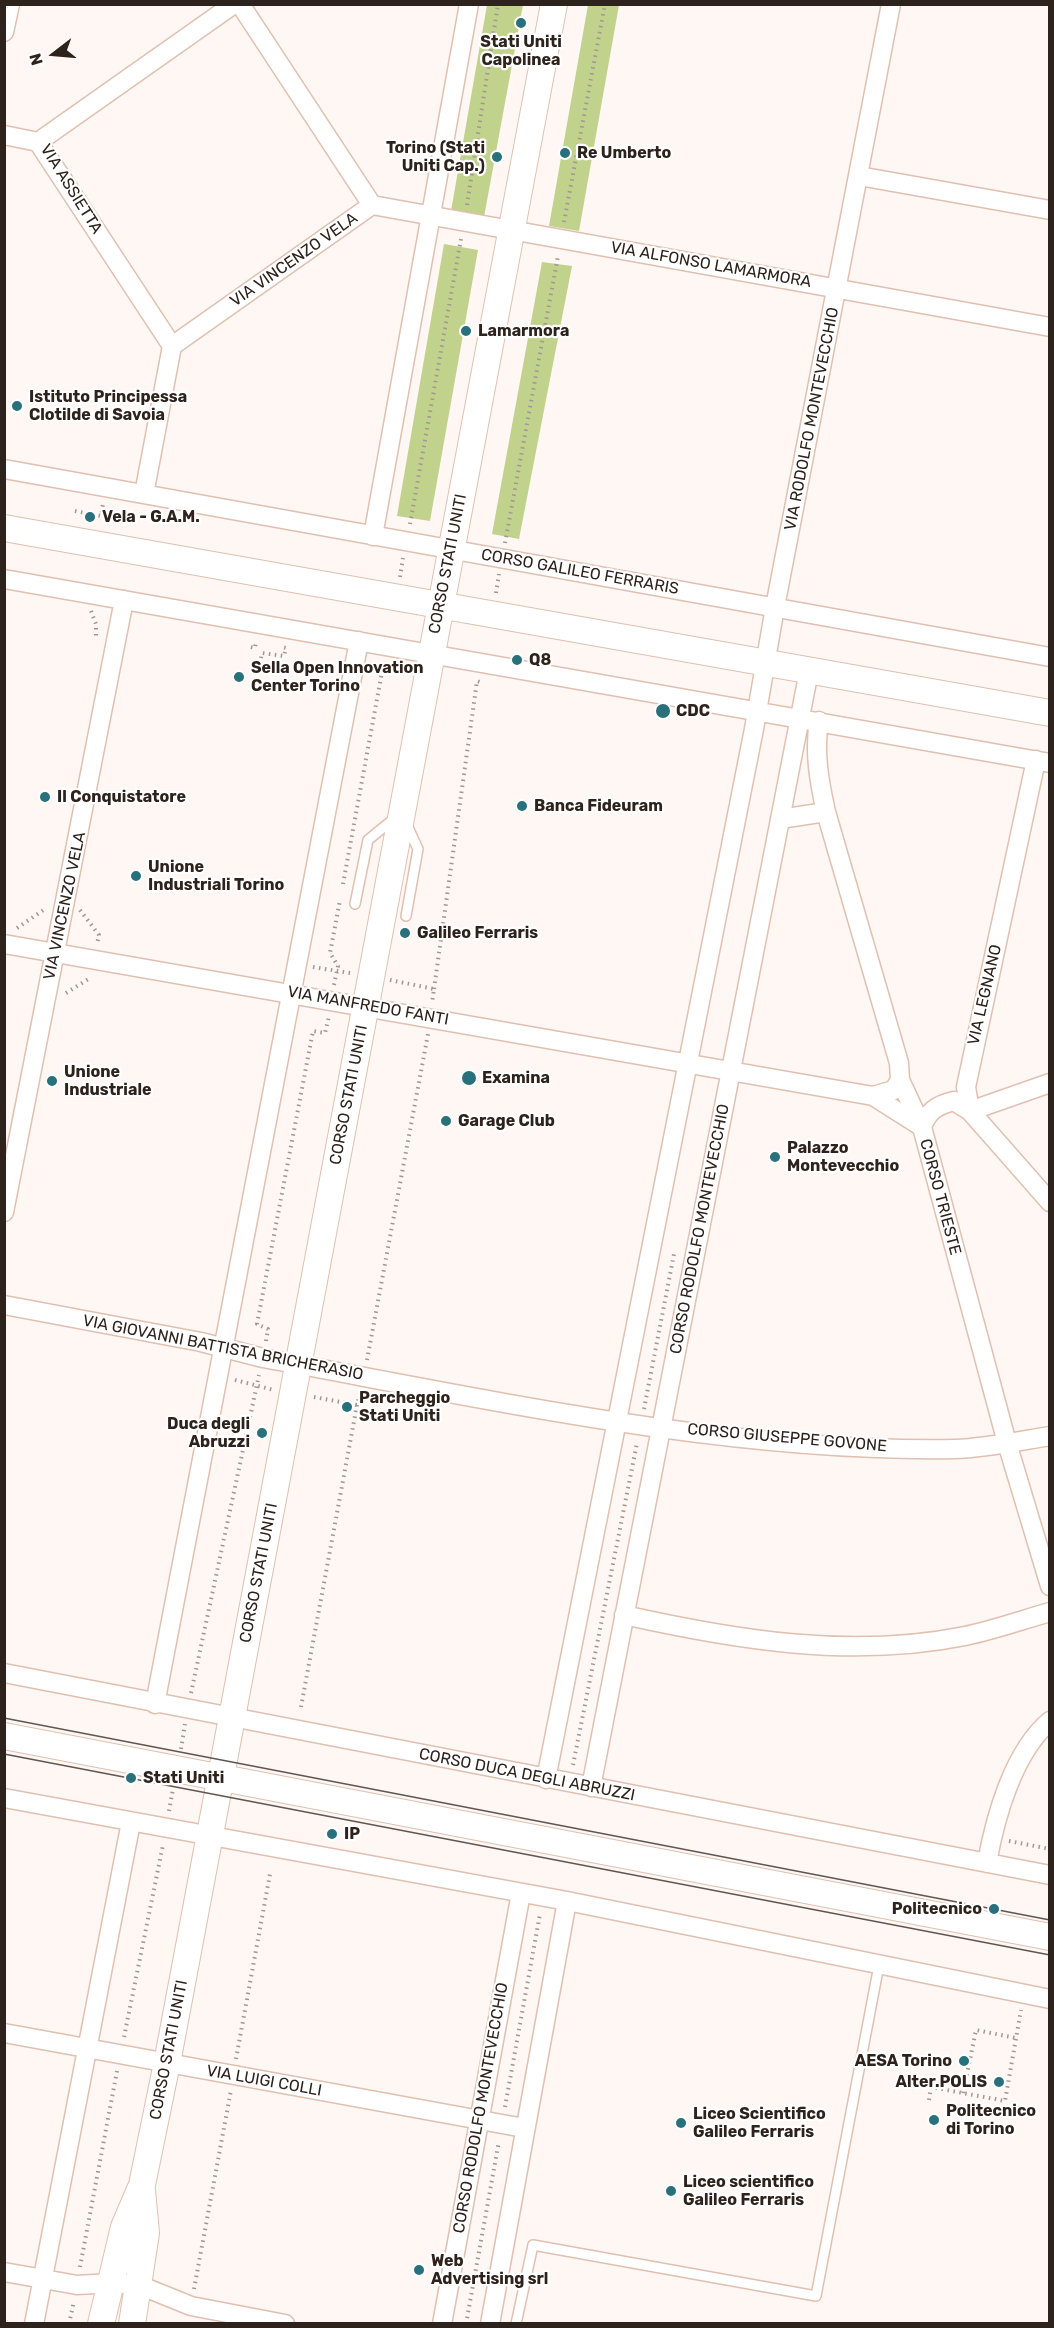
<!DOCTYPE html>
<html>
<head>
<meta charset="utf-8">
<style>
	body { margin:0 }
	#map { position:relative; width:1054px; height:2328px; overflow:hidden; background:#fef7f4; font-family:Rubik,sans-serif }
	canvas { display:block }
	.frame { position:absolute; inset:0; border:6px solid #2e221c; pointer-events:none }
	.north { position:absolute; left:24px; top:24px; width:60px; height:60px; -webkit-text-stroke:4px #fff; paint-order:stroke; rotate:254deg; font-size:16px; font-weight:700; line-height:24px; text-align:center; color:#2e221c }
	.north::after { content:''; display:block; margin:auto; width:21px; height:27px; background:#2e221c; clip-path:polygon(50% 0,100% 100%,50% 72%,0 100%) }
</style>
</head>
<body>
<div id="map">
<canvas width="1054" height="2328"></canvas>
<div class="frame"></div>
<div class="north">N</div>
</div>
<script>
const ctx = document.querySelector('canvas').getContext('2d');
ctx.lineJoin = 'round';
function paint(path, color) {
  ctx.fillStyle = color;
  ctx.fill(path, 'evenodd');
}
function stroke(path, color, width, dash) {
  ctx.strokeStyle = color;
  ctx.lineWidth = width;
  ctx.lineCap = dash ? 'butt' : 'round';
  ctx.setLineDash(dash || []);
  ctx.stroke(path);
}
function drawText(font, color, halo, rows, align = 'center') {
  ctx.font = font + ' Rubik,sans-serif';
  ctx.lineWidth = 4.5;
  ctx.setLineDash([]);
  ctx.textBaseline = 'middle';
  ctx.strokeStyle = halo;
  ctx.fillStyle = color;
  for (const [text, x, y, turn = 0] of rows) {
    ctx.save();
    ctx.translate(x, y);
    ctx.rotate((+turn || 0) * Math.PI / 180);
    ctx.textAlign = isNaN(turn) ? turn : align;
    if (halo) ctx.strokeText(text, 0, 0);
    ctx.fillText(text, 0, 0);
    ctx.restore();
  }
}
const green = new Path2D(`
	M487,5H523L484,217L451,211Z
	M588,5H619L579,231L549,226Z
	M444,244L478,250L430,521L397,516Z
	M542,262L572,266L519,539L492,534Z`);
const path = new Path2D(`
	M467,205L498,4
	M564,222L605,4
	M75,511L101,516L103,504
	M410,524L461,239
	M505,543L558,256
	M400,577L403,558
	M496,593L499,574
	M91,611L96,624V639
	M251,647L255,648L256,641
	M261,658L262,653L284,656L286,648L282,647
	M370,664L407,672
	M343,884L384,661
	M80,910L99,935L97,944
	M17,928L45,909
	M313,967L350,973
	M390,980L434,989L432,1003
	M334,985L338,966L330,953L340,900
	M434,989L477,681L480,682
	M66,993L90,978
	M266,1341L268,1329L257,1324L313,1031L325,1033L329,1016
	M367,1360L428,1034
	M235,1380L274,1390
	M314,1397L357,1405L360,1394
	M644,1409L674,1254
	M191,1693L259,1375
	M301,1707L357,1405
	M181,1749L185,1724
	M573,1765L637,1443
	M169,1811L173,1789
	M1009,1841L1050,1849
	M124,2037L163,1845
	M236,2059L270,1874
	M963,2093L976,2030L1016,2038
	M929,2100L931,2087L1005,2101L1021,2010
	M505,2107L540,1914
	M80,2267L117,2071
	M194,2289L231,2090
	M69,2324L74,2301
	M466,2324L499,2141`);
const lane = new Path2D(`
	M406,823L418,849L406,916
	M355,904L368,840L395,818
	M516,2324L533,2245L816,2296L879,1965`);
const street = new Path2D(`
	M240,4L372,205
	M4,32L10,4
	M4,135L38,142
	M38,142L172,346
	M38,142L234,4
	M859,176L1050,210
	M372,205L1050,327
	M4,469L1050,657
	M144,494L172,346L372,205
	M373,536L469,4
	M4,579L1050,763
	M819,721C814,752 819,781 826,812L899,1063L900,1080L922,1127L1007,1443L1050,1586
	M1036,760L966,1087L970,1111L1050,1202
	M780,819L826,812
	M4,944L873,1096L894,1090L900,1080
	M873,1096L922,1127
	M970,1111L1050,1083
	M922,1127C928,1111 937,1105 954,1101L970,1111
	M4,1212L124,600
	M4,1305L201,1342L263,1358C487,1399 728,1453 955,1449C986,1448 1019,1441 1050,1436
	M624,1615C736,1640 851,1659 965,1636C994,1630 1022,1620 1050,1612
	M4,1673L1050,1875
	M155,1704L359,641
	M546,1779L754,729L775,607L891,4
	M591,1787L809,671
	M4,1798L567,1901L1050,1999
	M987,1863C995,1818 1013,1752 1050,1721
	M4,2033L524,2128
	M4,2272L77,2285L112,2283L139,2285L191,2306L285,2324
	M34,2324L131,1822
	M442,2324L521,1893
	M490,2324L567,1901`);
const secondary = new Path2D(`
	M4,528L1050,713
	M4,1736L1050,1937
	M101,2324L124,2227L142,2185L167,2063L554,4
	M132,2324L146,2233L142,2190`);
const tram = new Path2D(`
	M4,1718L1050,1920
	M4,1754L1050,1955`);
const markers = [
	[521,23,6,"#28707b"],
	[565,153,6,"#28707b"],
	[497,157,6,"#28707b"],
	[466,331,6,"#28707b"],
	[17,406,6,"#28707b"],
	[90,517,6,"#28707b"],
	[517,660,6,"#28707b"],
	[239,677,6,"#28707b"],
	[663,711,8,"#28707b"],
	[45,797,6,"#28707b"],
	[522,806,6,"#28707b"],
	[136,876,6,"#28707b"],
	[405,933,6,"#28707b"],
	[469,1078,8,"#28707b"],
	[52,1081,6,"#28707b"],
	[446,1121,6,"#28707b"],
	[775,1157,6,"#28707b"],
	[347,1407,6,"#28707b"],
	[262,1433,6,"#28707b"],
	[131,1778,6,"#28707b"],
	[332,1834,6,"#28707b"],
	[994,1909,6,"#28707b"],
	[964,2061,6,"#28707b"],
	[999,2082,6,"#28707b"],
	[934,2120,6,"#28707b"],
	[681,2123,6,"#28707b"],
	[671,2191,6,"#28707b"],
	[419,2270,6,"#28707b"]
];
const poiNames = [
	["Stati Uniti",521,42,"center"],
	["Capolinea",521,60,"center"],
	["Torino (Stati",485,148,"right"],
	["Uniti Cap.)",485,166,"right"],
	["Re Umberto",577,153],
	["Lamarmora",478,331],
	["Istituto Principessa",29,397],
	["Clotilde di Savoia",29,415],
	["Vela - G.A.M.",102,517],
	["Q8",529,660],
	["Sella Open Innovation",251,668],
	["Center Torino",251,686],
	["CDC",676,711],
	["Il Conquistatore",57,797],
	["Banca Fideuram",534,806],
	["Unione",148,867],
	["Industriali Torino",148,885],
	["Galileo Ferraris",417,933],
	["Unione",64,1072],
	["Industriale",64,1090],
	["Examina",482,1078],
	["Garage Club",458,1121],
	["Palazzo",787,1148],
	["Montevecchio",787,1166],
	["Parcheggio",359,1398],
	["Stati Uniti",359,1416],
	["Duca degli",250,1424,"right"],
	["Abruzzi",250,1442,"right"],
	["Stati Uniti",143,1778],
	["IP",344,1834],
	["Politecnico",982,1909,"right"],
	["AESA Torino",952,2061,"right"],
	["Alter.POLIS",987,2082,"right"],
	["Politecnico",946,2111],
	["di Torino",946,2129],
	["Liceo Scientifico",693,2114],
	["Galileo Ferraris",693,2132],
	["Liceo scientifico",683,2182],
	["Galileo Ferraris",683,2200],
	["Web",431,2261],
	["Advertising srl",431,2279]
];
const streetNames = [
	["VIA ASSIETTA",71,189,58],
	["VIA VINCENZO VELA",294,260,-35],
	["VIA ALFONSO LAMARMORA",711,265,10],
	["VIA RODOLFO MONTEVECCHIO",812,419,-79],
	["CORSO STATI UNITI",448,564,-79],
	["CORSO GALILEO FERRARIS",580,572,10],
	["VIA VINCENZO VELA",65,906,-78],
	["VIA LEGNANO",985,995,-77],
	["VIA MANFREDO FANTI",368,1006,10],
	["CORSO STATI UNITI",349,1095,-79],
	["CORSO TRIESTE",940,1197,75],
	["CORSO RODOLFO MONTEVECCHIO",700,1229,-79],
	["VIA GIOVANNI BATTISTA BRICHERASIO",223,1348,11],
	["CORSO GIUSEPPE GOVONE",787,1438,5],
	["CORSO STATI UNITI",259,1573,-79],
	["CORSO DUCA DEGLI ABRUZZI",527,1775,11],
	["CORSO STATI UNITI",169,2050,-79],
	["VIA LUIGI COLLI",264,2081,10],
	["CORSO RODOLFO MONTEVECCHIO",481,2108,-80]
];
paint(green, '#c1d28c');
stroke(lane, '#e0c0b0', 12);
stroke(street, '#e0c0b0', 21);
stroke(secondary, '#e0c0b0', 28);
stroke(path, '#a19894', 4, [1.5, 4.5]);
stroke(lane, '#fff', 9);
stroke(street, '#fff', 18);
stroke(secondary, '#fff', 26);
stroke(tram, '#615651', 1.5);
for (const [x, y, r, color] of markers) {
  const dot = new Path2D();
  dot.arc(x, y, r, 0, 2 * Math.PI);
  ctx.fillStyle = color;
  ctx.fill(dot);
  stroke(dot, '#fff', 2);
}
drawText('bold 16px', '#2e221c', '#fff', poiNames, 'left');
drawText('16px', '#2e221c', '#fff', streetNames);
</script>
</body>
</html>
